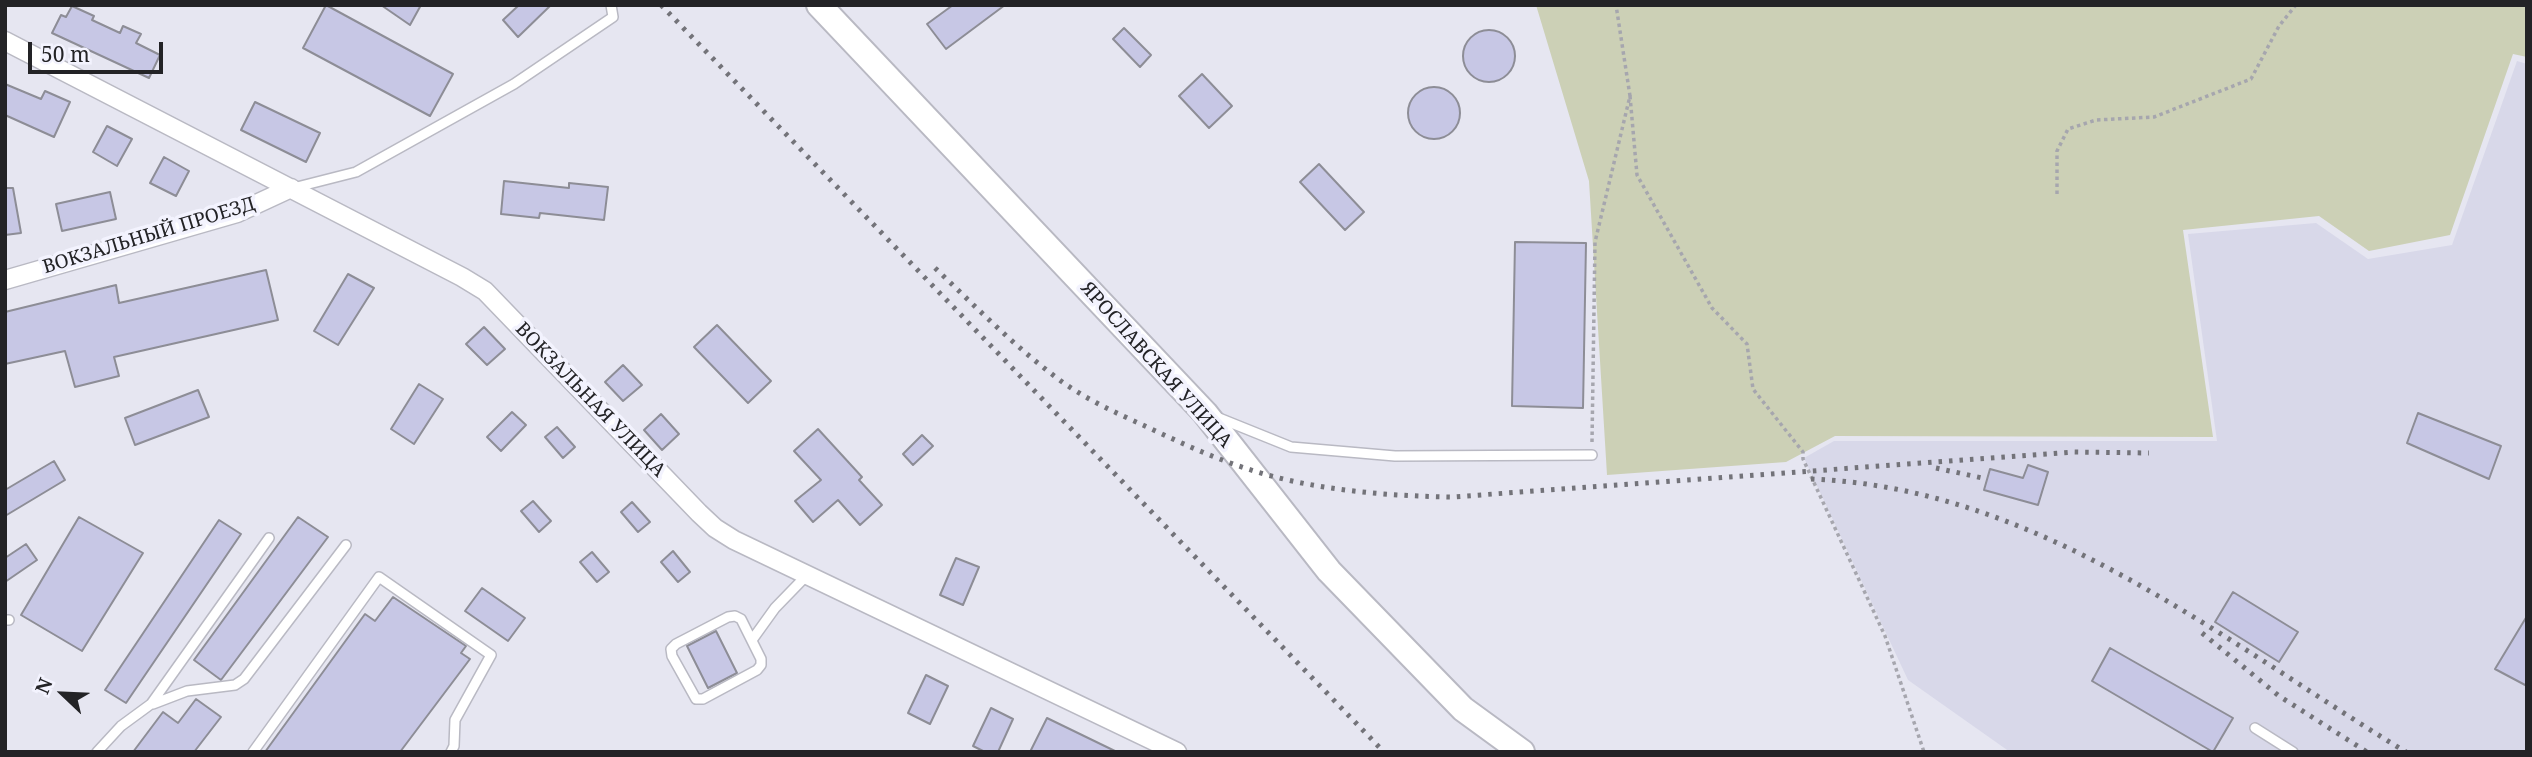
<!DOCTYPE html>
<html>
<head>
<meta charset="utf-8">
<style>
	body { margin:0 }
	#map { position:relative; width:2532px; height:757px; overflow:hidden; background:#e6e6f1; font-family:"Noto Serif",serif }
	canvas { display:block }
	.frame { position:absolute; inset:0; border:7px solid #232326; pointer-events:none }
	.north { position:absolute; left:28px; top:659px; width:70px; height:70px; -webkit-text-stroke:5px #f3f3fe; paint-order:stroke; rotate:293deg; font-size:19px; font-weight:700; line-height:28px; text-align:center; color:#232326 }
	.north::after { content:''; display:block; margin:auto; width:24px; height:32px; background:#232326; clip-path:polygon(50% 0,100% 100%,50% 72%,0 100%) }
	.scale { position:absolute; left:28px; top:42px; width:135px; height:32px; box-sizing:border-box; border:4px solid #232326; border-top:0; padding-left:9px; font-size:21px; line-height:24px; white-space:nowrap; color:#232326; -webkit-text-stroke:5px #f3f3fe; paint-order:stroke }
</style>
</head>
<body>
<div id="map">
<canvas width="2532" height="757"></canvas>
<div class="frame"></div>
<div class="north">N</div>
<div class="scale">50 m</div>
</div>
<script>
const ctx = document.querySelector('canvas').getContext('2d');
ctx.lineJoin = 'round';
function paint(path, color) {
  ctx.fillStyle = color;
  ctx.fill(path, 'evenodd');
}
function stroke(path, color, width, dash) {
  ctx.strokeStyle = color;
  ctx.lineWidth = width;
  ctx.lineCap = dash ? 'butt' : 'round';
  ctx.setLineDash(dash || []);
  ctx.stroke(path);
}
function drawText(font, color, halo, rows, align = 'center') {
  ctx.font = font + ' "Noto Serif",serif';
  ctx.lineWidth = 7;
  ctx.setLineDash([]);
  ctx.textBaseline = 'middle';
  ctx.strokeStyle = halo;
  ctx.fillStyle = color;
  for (const [text, x, y, turn = 0] of rows) {
    ctx.save();
    ctx.translate(x, y);
    ctx.rotate((+turn || 0) * Math.PI / 180);
    ctx.textAlign = isNaN(turn) ? turn : align;
    if (halo) ctx.strokeText(text, 0, 0);
    ctx.fillText(text, 0, 0);
    ctx.restore();
  }
}
const built = new Path2D(`
	M2517,61L2527,64V752H2010L1908,680L1804,458L1834,441H2217L2188,234L2316,223L2368,259L2452,245Z`);
const green = new Path2D(`
	M1536,5H2527V57L2513,54L2450,235L2369,251L2319,216L2183,230L2213,437L1835,436L1786,462L1607,475L1589,181Z`);
const building = new Path2D(`
	M326,5L453,74L430,116L303,48Z
	M381,5H421L410,25Z
	M519,5H551L518,37L503,20Z
	M953,5H1005L946,49L927,24Z
	M72,6L94,16L92,20L120,33L123,26L141,34L136,43L160,55L149,78L52,33L61,15L66,17Z
	M1124,28L1151,55L1140,67L1113,39Z
	M1463 56a26 26 0 1 1 52 0a26 26 0 1 1-52 0Z
	M1202,74L1232,106L1209,128L1179,96Z
	M5,84L41,99L45,91L70,102L54,137L5,115Z
	M1408 113a26 26 0 1 1 52 0a26 26 0 1 1-52 0Z
	M255,102L320,133L306,162L241,130Z
	M107,126L132,139L117,166L93,152Z
	M164,157L189,171L176,196L150,183Z
	M1319,164L1364,212L1345,230L1300,182Z
	M504,181L569,188V183L608,187L604,220L540,213L539,218L501,214Z
	M5,188H13L21,233L5,235Z
	M110,192L116,219L62,231L56,204Z
	M1515,242L1586,243L1583,408L1512,406Z
	M266,270L278,320L114,357L119,376L75,387L65,351L5,364V312L116,285L119,303Z
	M348,274L374,288L338,345L314,331Z
	M717,325L771,381L748,403L694,347Z
	M484,327L505,349L487,365L466,344Z
	M623,365L642,385L623,401L605,382Z
	M419,384L443,399L414,444L391,429Z
	M198,390L209,417L135,445L125,418Z
	M512,412L526,425L501,451L487,437Z
	M2418,413L2501,446L2489,479L2407,443Z
	M661,414L679,434L662,450L644,430Z
	M557,427L575,447L563,458L545,437Z
	M818,429L862,477L859,480L882,505L860,525L838,500L813,522L795,501L821,480L794,451Z
	M922,435L933,446L913,465L903,454Z
	M54,461L65,480L5,516V490Z
	M2028,465L2048,472L2038,505L1984,490L1990,469L2023,478Z
	M533,501L551,521L539,532L521,511Z
	M632,502L650,522L638,532L621,512Z
	M79,517L143,553L82,651L21,615Z
	M298,517L328,537L221,680L194,660Z
	M219,520L241,534L126,703L105,690Z
	M26,544L37,560L5,582V558Z
	M673,551L690,572L678,582L661,562Z
	M592,552L609,572L597,582L580,562Z
	M956,558L979,567L963,605L940,595Z
	M482,588L525,618L508,641L465,611Z
	M2233,592L2298,632L2279,662L2215,622Z
	M393,597L466,646L461,653L470,659L400,752H265L365,614L375,621Z
	M2527,616V686L2495,669Z
	M716,631L737,673L708,688L687,646Z
	M2110,648L2233,718L2213,752L2092,681Z
	M926,675L948,686L930,724L908,713Z
	M196,699L221,717L194,752H133L163,712L178,723Z
	M991,708L1013,719L998,752H985L973,746Z
	M1047,718L1117,752H1030Z`);
const path = new Path2D(`
	M1630,96L1637,175L1712,308L1747,344L1753,389L1803,452V459L1885,636L1924,752
	M2057,194V151L2068,129L2096,120L2154,117L2251,79L2279,26L2296,5
	M1592,442L1595,242L1630,96L1616,5`);
const service = new Path2D(`
	M293,188L356,172L514,84L613,17L611,5
	M1219,418L1291,447L1395,456L1592,455
	M735,616L741,619L761,659V665L757,670L703,699H696L672,656L671,649L676,644L728,617Z
	M5,620H9
	M752,640L775,608L807,575
	M153,704L187,691L235,685L244,679L346,545
	M2255,728L2293,752
	M97,752L121,726L151,704L269,538
	M253,752L379,577L491,655L455,720L454,746L451,752`);
const minor = new Path2D(`
	M5,41L462,277L485,291L699,513L715,528L734,540L1177,752
	M5,280L237,213L291,188`);
const secondary = new Path2D(`
	M819,5L1205,413L1329,571L1463,709L1522,752`);
const rail = new Path2D(`
	M661,5L1384,752
	M935,268C975,306 1013,345 1057,378C1083,398 1116,413 1145,426C1179,442 1213,458 1248,469C1311,490 1387,496 1452,497L2074,452L2149,453
	M1936,468L1987,479
	M1811,479C2038,488 2220,639 2406,752
	M2202,633L2279,696L2367,752`);
const streetNames = [
	["ВОКЗАЛЬНЫЙ ПРОЕЗД",149,236,-17],
	["ЯРОСЛАВСКАЯ УЛИЦА",1156,365,48],
	["ВОКЗАЛЬНАЯ УЛИЦА",590,400,46]
];
paint(built, '#d8d8e9');
paint(green, '#ccd0b6');
paint(building, '#c7c7e5');
stroke(building, '#8d8d96', 2);
stroke(service, '#b9b9c3', 12);
stroke(minor, '#b9b9c3', 21);
stroke(secondary, '#b9b9c3', 28);
stroke(path, '#a6a6ae', 3.5, [3.5, 3.5]);
stroke(service, '#fff', 9);
stroke(minor, '#fff', 18);
stroke(secondary, '#fff', 24);
stroke(rail, '#737379', 5, [3.5, 7]);
drawText('19px', '#232326', '#f3f3fe', streetNames);
</script>
</body>
</html>
